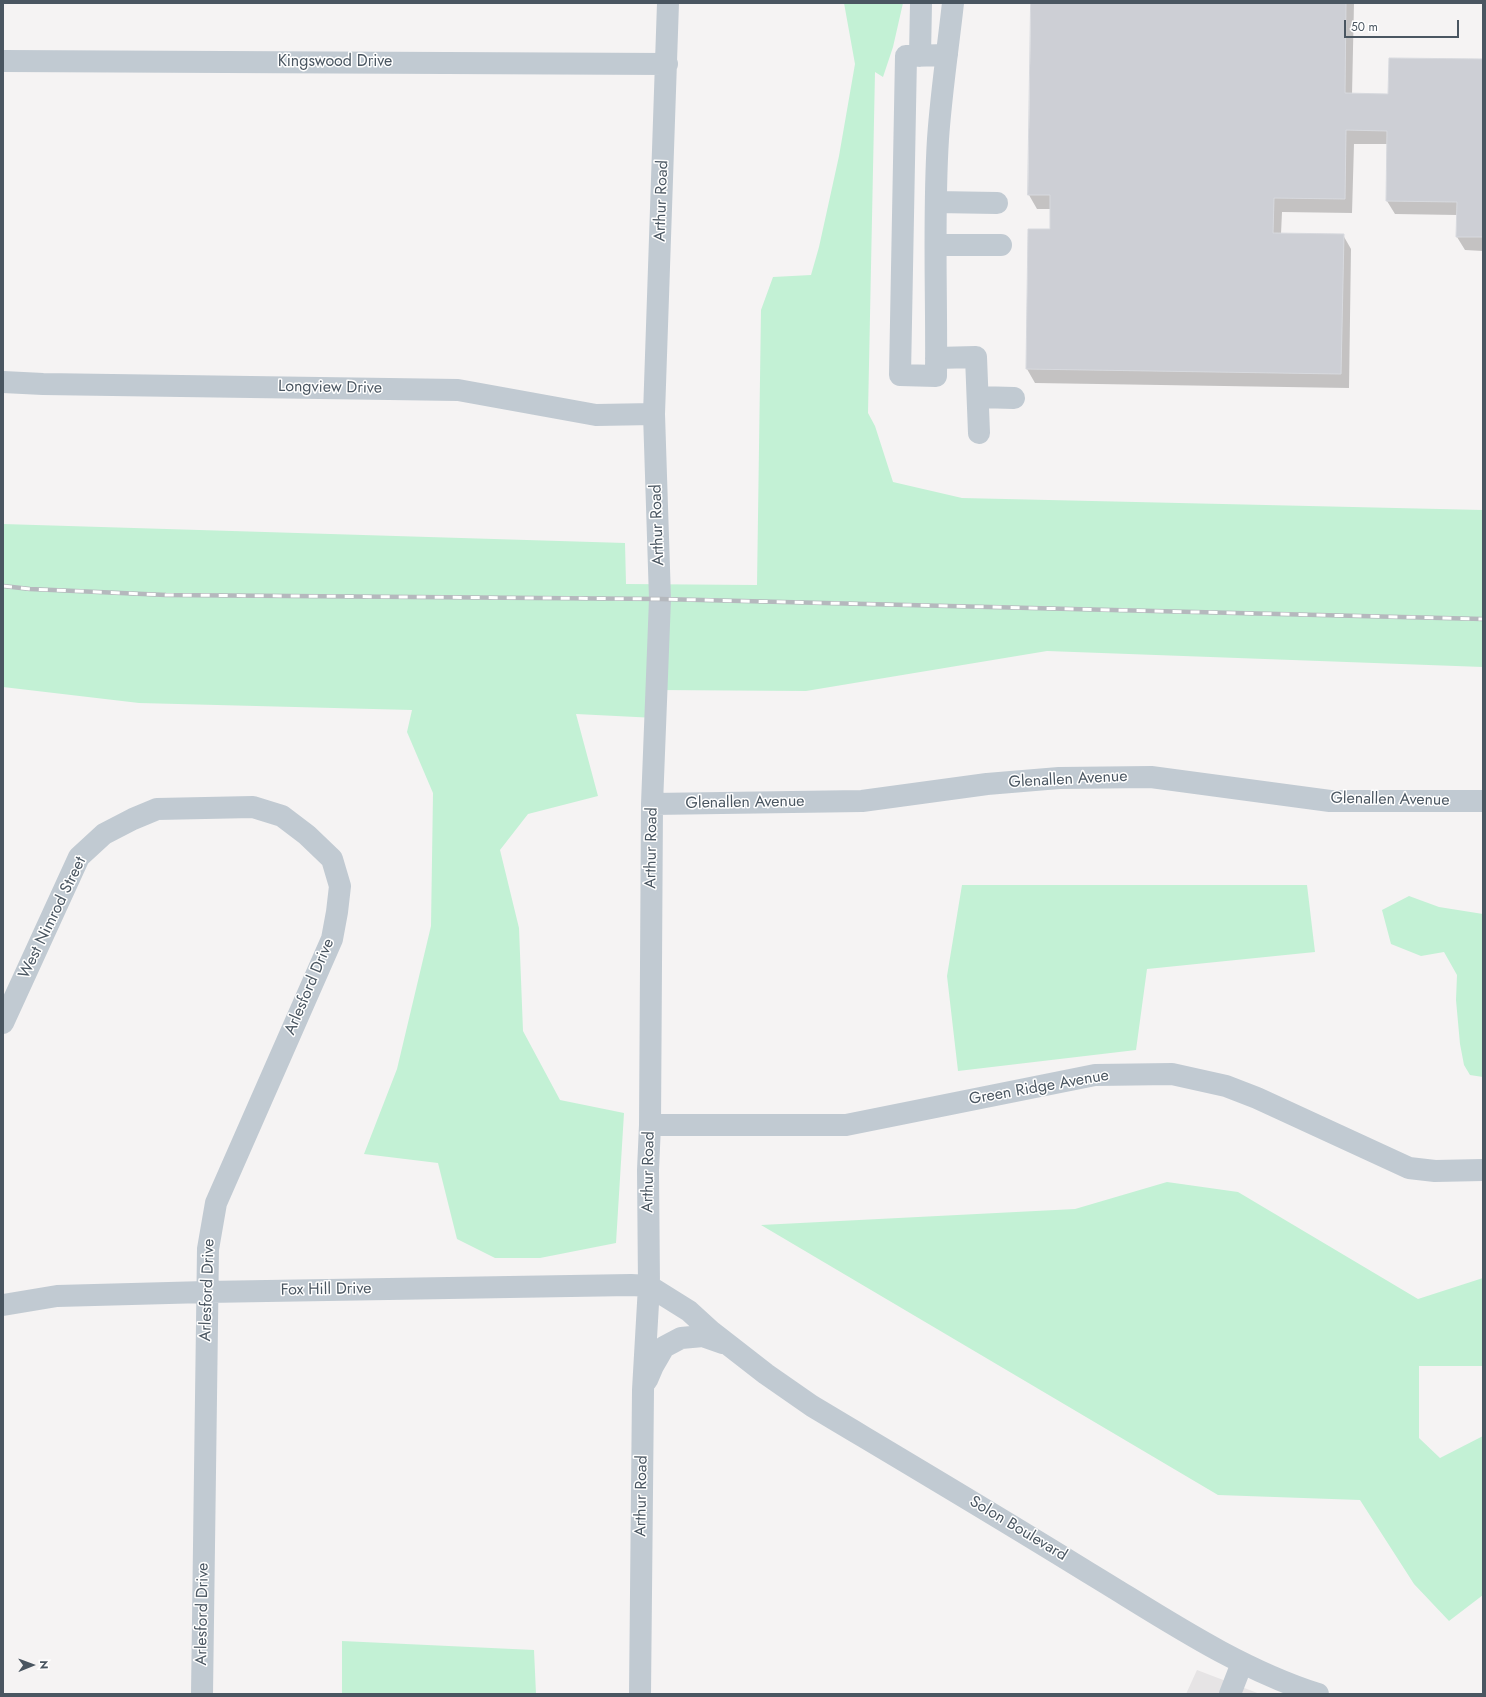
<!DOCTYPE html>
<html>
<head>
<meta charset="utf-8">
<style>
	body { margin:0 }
	#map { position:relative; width:1486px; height:1697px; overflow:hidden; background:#f5f3f3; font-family:Jost,sans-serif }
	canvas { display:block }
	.frame { position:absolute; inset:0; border:4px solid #4a5661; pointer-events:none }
	.north { position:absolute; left:12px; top:1645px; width:40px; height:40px; -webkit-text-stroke:3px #fff; paint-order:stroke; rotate:89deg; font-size:11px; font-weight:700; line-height:16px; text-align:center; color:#4a5661 }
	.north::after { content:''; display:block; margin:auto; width:14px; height:18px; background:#4a5661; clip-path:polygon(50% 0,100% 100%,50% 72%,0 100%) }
	.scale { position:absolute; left:1344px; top:20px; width:115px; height:18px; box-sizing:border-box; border:2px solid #4a5661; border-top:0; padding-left:5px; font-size:12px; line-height:14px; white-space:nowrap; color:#4a5661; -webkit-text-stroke:3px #fff; paint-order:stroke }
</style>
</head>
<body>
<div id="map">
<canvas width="1486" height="1697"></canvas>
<div class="frame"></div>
<div class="north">N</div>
<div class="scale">50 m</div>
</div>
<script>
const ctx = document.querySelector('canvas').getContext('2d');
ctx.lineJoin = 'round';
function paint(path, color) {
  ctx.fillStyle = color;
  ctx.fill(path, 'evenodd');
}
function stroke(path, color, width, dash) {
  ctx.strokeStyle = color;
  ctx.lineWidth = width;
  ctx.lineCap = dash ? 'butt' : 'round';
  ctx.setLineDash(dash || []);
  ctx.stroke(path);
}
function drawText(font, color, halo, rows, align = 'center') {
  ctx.font = font + ' Jost,sans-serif';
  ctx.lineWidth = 3;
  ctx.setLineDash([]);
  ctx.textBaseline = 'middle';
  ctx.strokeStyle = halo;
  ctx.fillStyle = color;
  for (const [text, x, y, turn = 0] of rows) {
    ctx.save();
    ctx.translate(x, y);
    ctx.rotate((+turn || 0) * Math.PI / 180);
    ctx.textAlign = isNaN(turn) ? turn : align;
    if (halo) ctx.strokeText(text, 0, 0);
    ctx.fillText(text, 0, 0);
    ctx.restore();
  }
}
const education = new Path2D(`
	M1197,1670L1260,1694H1186Z`);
const green = new Path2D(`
	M844,3H903L893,47L883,77L875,72L868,413L875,426L893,482L962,498L1483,510V667L1047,651L806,691L657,690L656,718L576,714L598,796L528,814L500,850L519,928L523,1031L560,1100L624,1113L616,1243L540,1258H495L457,1239L438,1163L364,1154L397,1069L431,926L433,793L407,732L412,710L139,703L3,687V524L625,543L626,584L757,585L761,310L773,277L811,275L819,247L839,156L855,64Z
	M962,885H1307L1315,952L1147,969L1136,1050L958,1071L947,976Z
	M1409,896L1439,907L1483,914V1077L1470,1075L1464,1065L1460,1044L1456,1000L1457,975L1444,952L1421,956L1391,944L1382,910Z
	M1167,1182L1238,1192L1418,1299L1483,1278V1366H1419V1438L1440,1458L1483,1436V1595L1449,1621L1414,1584L1360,1500L1218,1495L761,1225L1075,1209Z
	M342,1641L534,1650L536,1694H342Z`);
const shadow = new Path2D(`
	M1032,3H1354L1352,95H1389L1483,60V251L1465,250L1457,237V215L1395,214L1387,201L1388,144H1354L1352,213L1282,212L1281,234L1343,235L1351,249L1349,388L1035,383L1027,369L1029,230H1051V209H1037L1029,195Z`);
const building = new Path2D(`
	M1031,3H1346L1345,93L1388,94L1389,58L1483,59V237H1456L1457,202L1386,201L1387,131L1346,130L1345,199L1274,198L1273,233L1344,234L1341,374L1026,369L1028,229H1050V195H1028Z`);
const minor = new Path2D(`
	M947,55L906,56L900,375L936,376C937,297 933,218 938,139C941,94 948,48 953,3
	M920,56L921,3
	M3,61L667,64
	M936,202L997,203
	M936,245H1001
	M936,358L976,357L979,433
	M3,382L43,384L458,390L596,415L654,414
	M978,397L1014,398
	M652,804L862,801L987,784L1059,778L1151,777L1330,801H1483
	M3,1023L79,857L104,834L133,819L157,809L253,807L282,816L307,835L332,859L340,886L337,912L332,939L216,1203L208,1249L202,1694
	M650,1125H846L1095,1075L1172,1074L1226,1086L1257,1098L1409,1168L1435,1171L1483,1170
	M649,1286L689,1311L712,1332L766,1374L812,1406C904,1461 997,1516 1089,1573C1162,1617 1236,1668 1318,1694
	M3,1305L57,1296L206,1292L631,1285L649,1286
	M647,1380L653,1366L664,1347L681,1338L703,1336L723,1343
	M640,1694L643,1390L649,1286L648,1170L650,1125L652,804L660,599L654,414L668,3
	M1230,1694L1242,1663`);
const rail = new Path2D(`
	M3,586L30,589L166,595L660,599L1483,619`);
const streetNames = [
	["Kingswood Drive",335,62],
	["Arthur Road",662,201,-88],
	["Longview Drive",330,388,1],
	["Arthur Road",658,525,-92],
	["Glenallen Avenue",1068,780,-3],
	["Glenallen Avenue",1390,800,1],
	["Glenallen Avenue",745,803,-1],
	["Arthur Road",652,848,-89],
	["West Nimrod Street",53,918,-64],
	["Arlesford Drive",310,987,-67],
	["Green Ridge Avenue",1039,1088,-10],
	["Arthur Road",649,1172,-89],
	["Arlesford Drive",208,1290,-88],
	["Fox Hill Drive",326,1290,-1],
	["Arthur Road",642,1496,-89],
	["Solon Boulevard",1018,1529,31],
	["Arlesford Drive",203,1614,-89]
];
paint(education, '#e6e4e5');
paint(green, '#c3f1d5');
paint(shadow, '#0003');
paint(building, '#cdcfd5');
stroke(building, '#d7d9de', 1);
stroke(minor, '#c1cad2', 22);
stroke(rail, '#b5b8bd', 4.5);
stroke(rail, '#fff', 3, [9]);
drawText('16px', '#4a5661', '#fff', streetNames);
</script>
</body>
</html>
